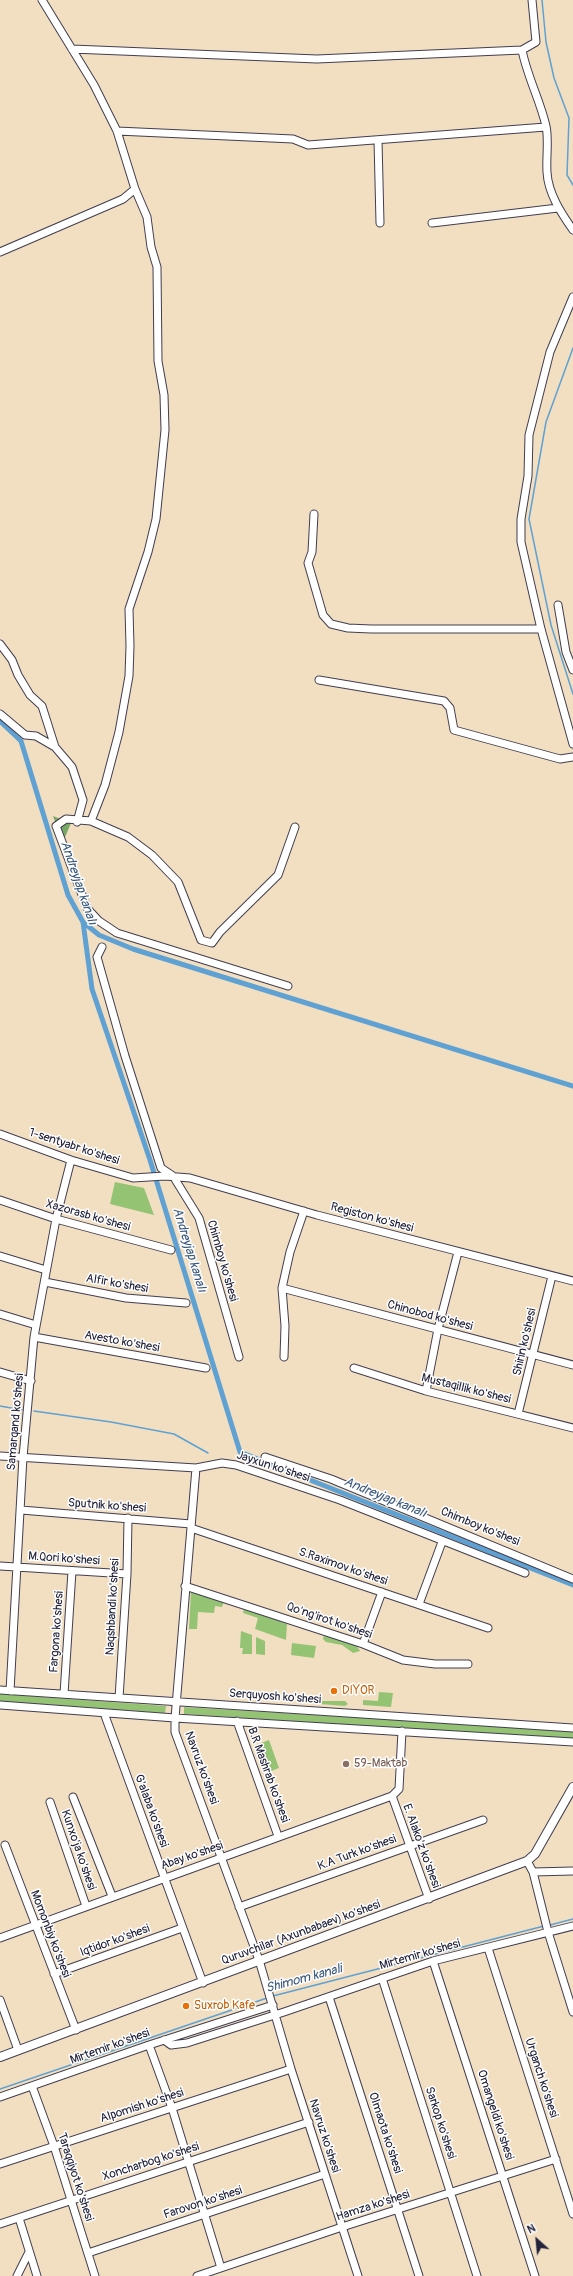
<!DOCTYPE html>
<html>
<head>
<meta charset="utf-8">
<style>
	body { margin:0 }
	#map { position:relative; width:573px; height:2276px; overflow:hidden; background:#f2dfc1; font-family:Pangolin,sans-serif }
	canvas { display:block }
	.north { position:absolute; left:517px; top:2220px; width:40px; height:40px; -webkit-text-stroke:3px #fff; paint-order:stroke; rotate:333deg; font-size:11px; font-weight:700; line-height:16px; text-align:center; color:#22223b }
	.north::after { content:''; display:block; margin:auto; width:14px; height:18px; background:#22223b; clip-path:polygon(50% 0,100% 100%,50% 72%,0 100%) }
</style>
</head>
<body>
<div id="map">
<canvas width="573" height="2276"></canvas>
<div class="north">N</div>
</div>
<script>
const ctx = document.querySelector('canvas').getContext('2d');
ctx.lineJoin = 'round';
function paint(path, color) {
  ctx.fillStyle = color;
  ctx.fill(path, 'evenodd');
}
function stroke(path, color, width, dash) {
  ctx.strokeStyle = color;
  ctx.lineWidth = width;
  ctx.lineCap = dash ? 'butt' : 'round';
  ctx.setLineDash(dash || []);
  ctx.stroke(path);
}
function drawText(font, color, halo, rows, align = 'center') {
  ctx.font = font + ' Pangolin,sans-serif';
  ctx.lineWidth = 3;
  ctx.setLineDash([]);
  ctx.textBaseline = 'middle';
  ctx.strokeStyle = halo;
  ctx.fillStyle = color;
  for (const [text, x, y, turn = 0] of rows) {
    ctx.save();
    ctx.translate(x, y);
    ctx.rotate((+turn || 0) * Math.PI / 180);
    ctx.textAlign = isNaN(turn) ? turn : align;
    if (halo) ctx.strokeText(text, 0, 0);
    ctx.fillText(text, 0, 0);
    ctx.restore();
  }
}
const green = new Path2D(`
	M115,1182L144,1188L154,1215L110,1204Z
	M191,1592L224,1601L222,1607L215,1606L214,1613L198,1612L197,1629H189Z
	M244,1608L287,1624L286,1640L255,1629L258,1618L243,1613Z
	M241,1631L252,1635V1654H242L243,1648H240Z
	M324,1635L356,1645L360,1651L353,1653L342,1645L326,1642L323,1639Z
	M256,1637L265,1641V1655L256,1654Z
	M292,1643L316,1646L314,1658L291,1655Z
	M379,1692L393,1693L391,1707L363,1705V1700L378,1701Z
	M0,1694L166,1706L165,1713L0,1701Z
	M320,1701H345L348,1704L345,1706L320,1704Z
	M184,1707L573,1731V1739L184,1714Z
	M269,1740L279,1768L266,1773L256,1745Z`);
const forest = new Path2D(`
	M53,816L71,823L63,842Z`);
const stream = new Path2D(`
	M542,0L546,42L554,78L569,118L567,175L573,185
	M573,348L546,422L529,519L551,625L573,694
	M0,1406L22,1410
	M34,1411L111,1422L174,1434L208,1453
	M550,1925L573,1919
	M273,1996L544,1926
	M0,2089L267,1998`);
const canal = new Path2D(`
	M0,721L21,741L68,895L83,922L92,989L150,1160L240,1452L573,1585
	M83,922L99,935L133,949L573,1086`);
const minor = new Path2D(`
	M42,0L94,85L117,131L135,189L147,217L151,247L157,267L158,361L164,395L165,430L156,519L148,552L129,609L130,646L129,676L119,732L105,785L91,821
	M532,0L536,42L522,50C527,76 540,100 546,126C549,140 546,157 547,172C548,193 561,213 573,230
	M72,49L317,59L522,50
	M117,131L293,139L308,145L546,127
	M378,140L380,223
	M432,223L558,208
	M0,252L123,199L135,189
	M573,297L550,352L529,435L528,476L521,519V542L541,629L573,744
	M314,514L312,552L308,563L323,615L331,624L348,628L371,629H541
	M558,605L566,652L573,670
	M0,644L12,660L18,675L30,695L42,706L55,747L72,767L83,800L77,822
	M319,680L444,701L450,708L454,730L560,759L573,757
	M0,714L25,735L36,736L55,747
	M102,947L97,957L125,1056L161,1168L173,1176L199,1218L239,1357
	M288,986L117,933L99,921L87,908L56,826L66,819L91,821L128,837L152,855L178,882L201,940L212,943L220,932L278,875L295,827
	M0,1134L71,1160L133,1178L165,1176L190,1178L317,1215L573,1281
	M0,1200L56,1219L171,1250
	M0,1256L46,1270
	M45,1282L126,1298L186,1303
	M282,1288L573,1365
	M0,1314L36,1325
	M34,1337L206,1368
	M284,1357L285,1326L282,1288L290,1252L304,1211
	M354,1368L426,1391L573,1428
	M0,1372L31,1381
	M426,1391L438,1329L458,1252
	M518,1414L552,1276
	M0,1456L196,1468L222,1463L236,1465L340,1500L525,1573
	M265,1457L331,1479L573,1579
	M196,1468L175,1718V1732L259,1960L291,2069L358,2276
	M21,1510L191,1524
	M191,1528L488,1628
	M0,1566L127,1574
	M185,1586L363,1644L403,1660L435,1664H468
	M419,1604L442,1542
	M363,1644L382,1592
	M0,1690L573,1728
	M10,1691L23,1457L34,1337L56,1219L71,1160
	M64,1694L72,1571
	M119,1698L127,1574L128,1518
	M0,1705L175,1718L573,1742
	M104,1713L203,1983
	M237,1721L278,1836
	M402,1731L399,1789L392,1796L429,1899
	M73,1797L112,1896
	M50,1802L86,1906
	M5,1845L76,2030
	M527,1861L533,1872L548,1932L573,2012
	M533,1872L573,1871
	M239,1907L483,1820
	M0,1938L392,1796
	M488,1948L573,2214
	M433,1961L535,2276
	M54,1974L182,1928
	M382,1978L477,2276
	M329,1997L419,2276
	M0,2000L18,2050
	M164,2040L171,2045L187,2043L284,2012L433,1961L573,1926
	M149,2045L172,2108L221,2268
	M32,2086L54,2146L95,2276
	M0,2097L149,2045L273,2005
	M0,2164L291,2069
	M19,2218L37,2276
	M0,2224L309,2122
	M88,2253L325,2174
	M17,2276L29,2252
	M197,2276L342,2227L556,2159`);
const major = new Path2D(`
	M0,2057L527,1861L535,1854L573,1787`);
const markers = [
	[334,1691,4,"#e8710a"],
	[346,1764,4,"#8d6e63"],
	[186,2006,4,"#e8710a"]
];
const streetNames = [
	["1-sentyabr ko'shesi",74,1147,18],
	["Xazorasb ko'shesi",88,1216,16],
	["Registon ko'shesi",372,1218,15],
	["Chimboy ko'shesi",222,1261,74],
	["Alfir ko'shesi",117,1284,10],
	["Chinobod ko'shesi",430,1316,15],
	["Avesto ko'shesi",122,1342,10],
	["Shirin ko'shesi",525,1342,-77],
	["Mustaqillik ko'shesi",466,1389,14],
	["Samarqand ko'shesi",16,1422,-85],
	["Jayxun ko'shesi",273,1467,18],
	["Sputnik ko'shesi",107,1506,4],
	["Chimboy ko'shesi",480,1527,22],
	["M.Qori ko'shesi",64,1559,4],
	["S.Raximov ko'shesi",343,1567,19],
	["Naqshbandi ko'shesi",113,1607,-87],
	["Qo'ng'irot ko'shesi",329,1621,19],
	["Fargona ko'shesi",57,1632,-86],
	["Serquyosh ko'shesi",275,1697,4],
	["Navruz ko'shesi",201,1768,70],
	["B.R Mashrab ko'shesi",268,1775,70],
	["G'alaba ko'shesi",151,1811,70],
	["E. Alako'z ko'shesi",421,1846,70],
	["Kunxo'ja ko'shesi",78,1850,71],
	["K.A Turk ko'shesi",357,1853,-20],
	["Abay ko'shesi",192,1856,-19],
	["Quruvchilar (Axunbabaev) ko'shesi",301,1933,-20],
	["Momonbiy ko'shesi",50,1934,69],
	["Iqtidor ko'shesi",115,1941,-20],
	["Mirtemir ko'shesi",420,1955,-16],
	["Mirtemir ko'shesi",110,2047,-20],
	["Urganch ko'shesi",541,2078,72],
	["Alpomish ko'shesi",142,2106,-18],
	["Omangeldi ko'shesi",495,2115,72],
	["Sarkop ko'shesi",440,2123,72],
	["Olmaota ko'shesi",385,2133,72],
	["Navruz ko'shesi",324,2136,72],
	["Xoncharbog ko'shesi",151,2162,-18],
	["Taraqqiyot ko'shesi",75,2177,72],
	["Farovon ko'shesi",203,2203,-18],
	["Hamza ko'shesi",373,2206,-18]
];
const foodNames = [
	["DIYOR",342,1691],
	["Suxrob Kafe",194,2006]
];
const educationNames = [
	["59-Maktab",354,1764]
];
const waterNames = [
	["Andreyjap kanalı",78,883,71],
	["Andreyjap kanalı",189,1250,73],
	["Andreyjap kanalı",385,1498,22],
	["Shimom kanali",304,1979,-15]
];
paint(green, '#94c373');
paint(forest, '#77a965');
stroke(stream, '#5ea1d2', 1.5);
stroke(canal, '#5ea1d2', 5);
stroke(minor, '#413e4f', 9);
stroke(major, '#413e4f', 10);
stroke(minor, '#fff', 7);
stroke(major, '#fff', 8);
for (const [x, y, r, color] of markers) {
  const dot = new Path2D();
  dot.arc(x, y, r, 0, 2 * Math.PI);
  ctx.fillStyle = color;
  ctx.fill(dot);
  stroke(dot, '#fff', 1.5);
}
drawText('12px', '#22223b', '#fff', streetNames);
drawText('12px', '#c56008', '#fff', foodNames, 'left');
drawText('12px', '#785e54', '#fff', educationNames, 'left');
drawText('italic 13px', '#3d5b7f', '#fff', waterNames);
</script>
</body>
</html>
